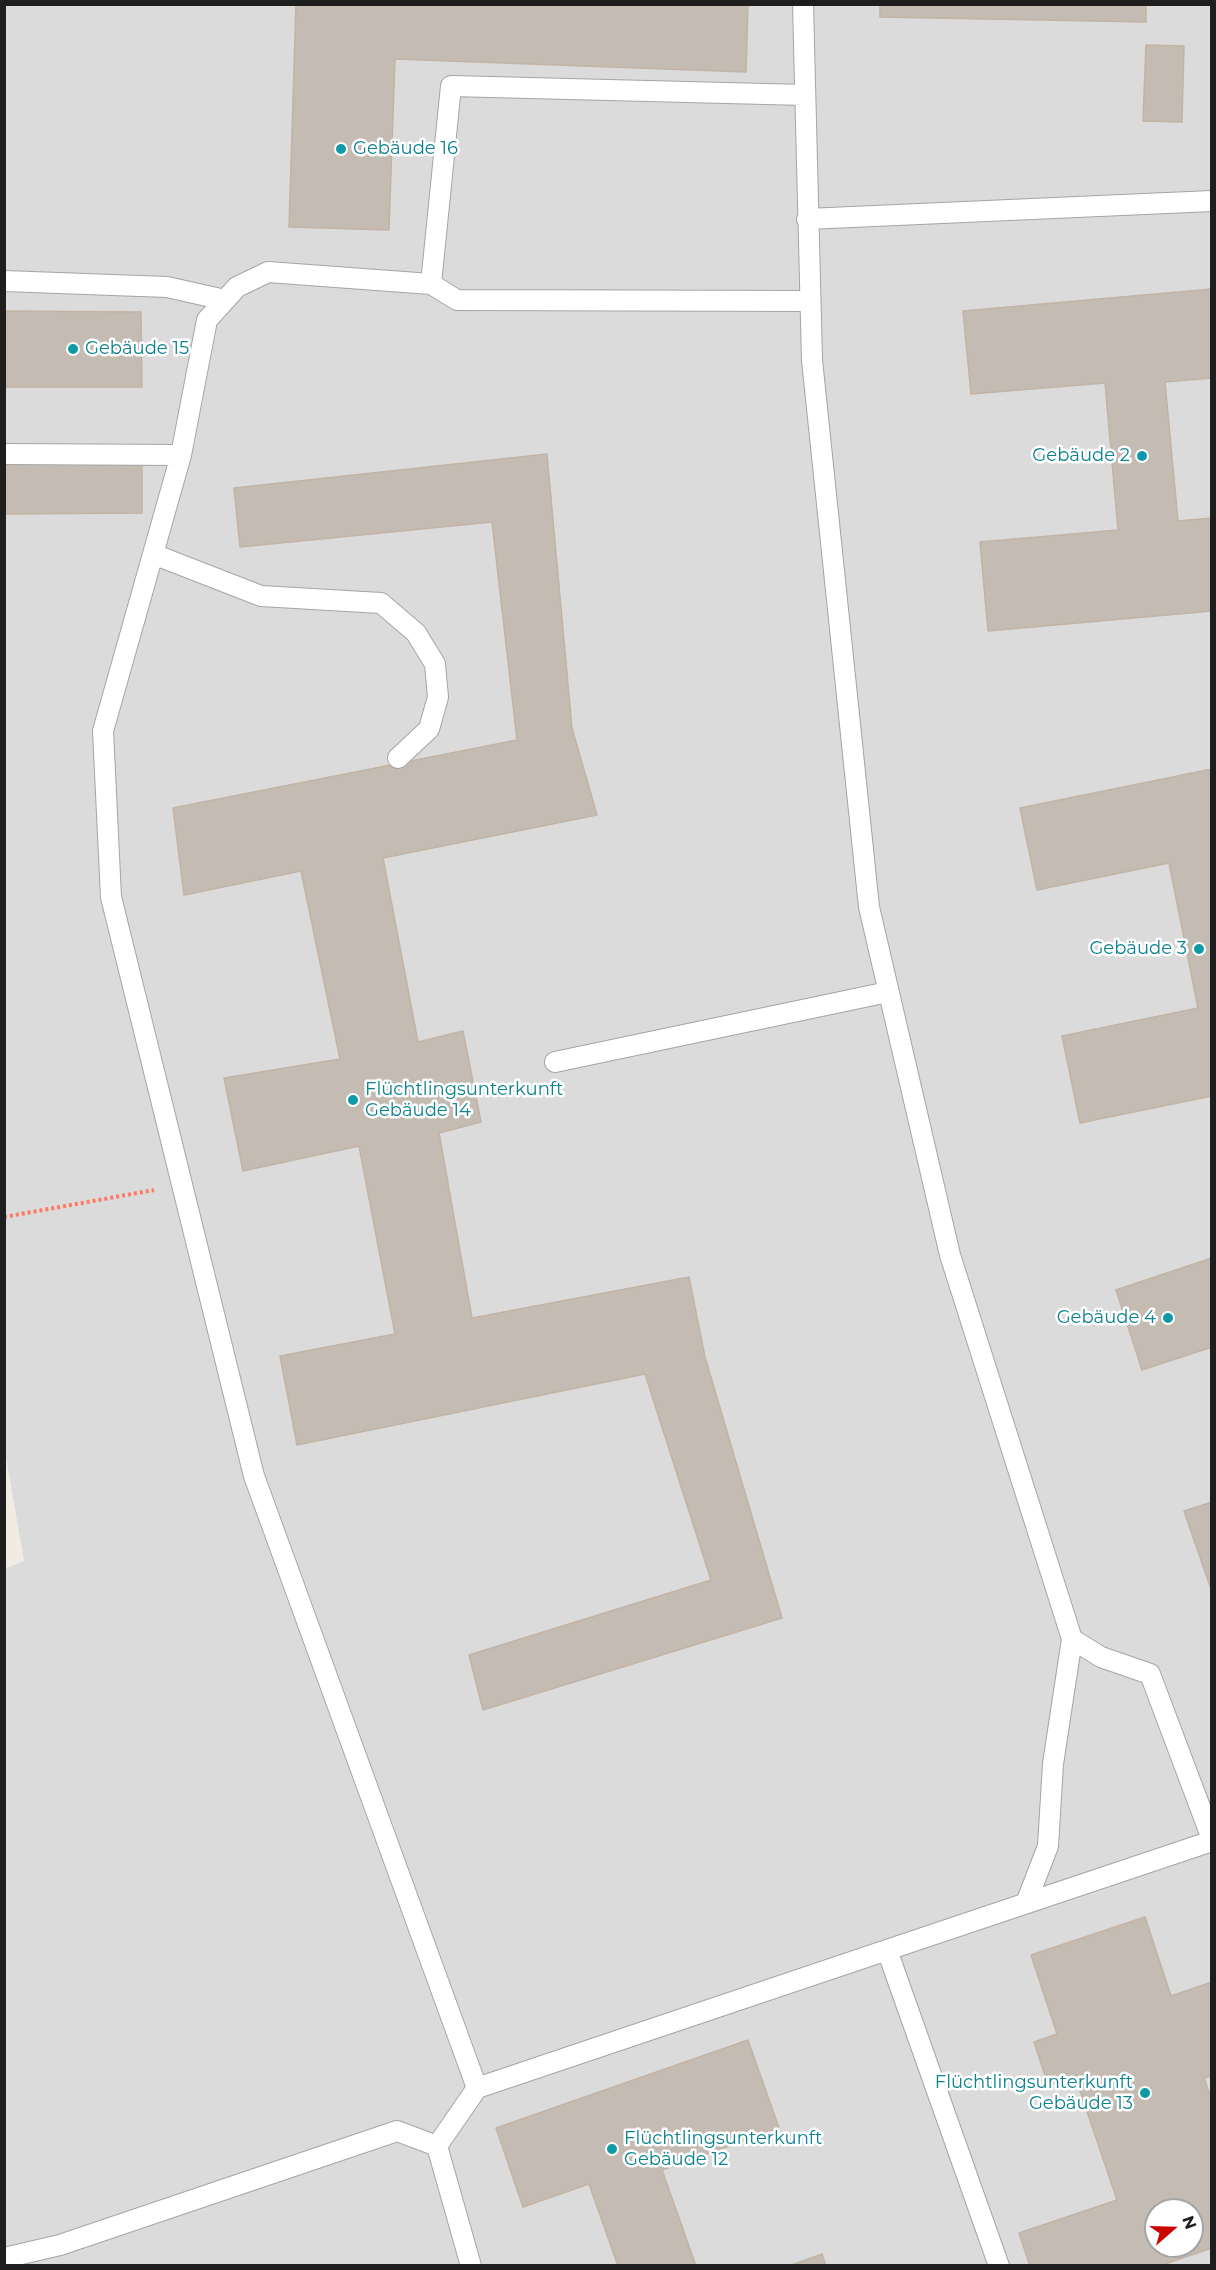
<!DOCTYPE html>
<html>
<head>
<meta charset="utf-8">
<style>
	body { margin:0 }
	#map { position:relative; width:1216px; height:2270px; overflow:hidden; background:#f0ece4; font-family:Montserrat,sans-serif }
	canvas { display:block }
	.frame { position:absolute; inset:0; border:6px solid #1e1e1e; pointer-events:none }
	.north { position:absolute; left:1144px; top:2198px; width:60px; height:60px; box-sizing:border-box; background:#fff; border:2px solid #a5a5a5; border-radius:50%; rotate:70deg; font-size:16px; font-weight:700; line-height:24px; text-align:center; color:#1e1e1e }
	.north::after { content:''; display:block; margin:auto; width:21px; height:27px; background:#cd0500; clip-path:polygon(50% 0,100% 100%,50% 72%,0 100%) }
</style>
</head>
<body>
<div id="map">
<canvas width="1216" height="2270"></canvas>
<div class="frame"></div>
<div class="north">N</div>
</div>
<script>
const ctx = document.querySelector('canvas').getContext('2d');
ctx.lineJoin = 'round';
function paint(path, color) {
  ctx.fillStyle = color;
  ctx.fill(path, 'evenodd');
}
function stroke(path, color, width, dash) {
  ctx.strokeStyle = color;
  ctx.lineWidth = width;
  ctx.lineCap = dash ? 'butt' : 'round';
  ctx.setLineDash(dash || []);
  ctx.stroke(path);
}
function drawText(font, color, halo, rows, align = 'center') {
  ctx.font = font + ' Montserrat,sans-serif';
  ctx.lineWidth = 5;
  ctx.setLineDash([]);
  ctx.textBaseline = 'middle';
  ctx.strokeStyle = halo;
  ctx.fillStyle = color;
  for (const [text, x, y, turn = 0] of rows) {
    ctx.save();
    ctx.translate(x, y);
    ctx.rotate((+turn || 0) * Math.PI / 180);
    ctx.textAlign = isNaN(turn) ? turn : align;
    if (halo) ctx.strokeText(text, 0, 0);
    ctx.fillText(text, 0, 0);
    ctx.restore();
  }
}
const residential = new Path2D(`
	M5,5H1211V2265H5L4,1569L24,1561L4,1445ZM1156,2210H1192V2246H1156Z`);
const building = new Path2D(`
	M296,4H748L746,72L395,59L389,230L289,227Z
	M880,4H1146V22L880,17Z
	M1146,45L1184,46L1182,122L1143,121Z
	M1212,289V378L1165,382L1178,521L1212,518V611L988,631L980,542L1118,530L1105,383L971,394L963,311Z
	M4,311L141,312L142,387H4Z
	M547,454L572,728L597,815L383,858L418,1042L463,1031L481,1122L439,1133L472,1318L689,1277L705,1357L782,1618L483,1710L469,1655L711,1580L645,1374L297,1445L280,1356L395,1334L359,1146L243,1171L224,1078L340,1059L301,871L184,895L173,808L517,740L492,522L240,547L234,488Z
	M142,457V513L4,514V459Z
	M1212,769V1096L1080,1123L1062,1036L1198,1008L1169,863L1037,890L1020,808Z
	M1212,1258V1347L1142,1370L1116,1290Z
	M1212,1502V1592L1184,1511Z
	M1145,1917L1171,1996L1212,1982V2076L1204,2078L1212,2101V2248L1159,2266H1030L1019,2233L1117,2200L1075,2076L1048,2085L1034,2042L1057,2034L1031,1955ZM1156,2210H1192V2246H1156Z
	M748,2040L779,2128L662,2170L696,2266H618L589,2184L523,2207L496,2128Z
	M822,2254L826,2266H789Z`);
const path = new Path2D(`
	M4,1217L154,1190`);
const service = new Path2D(`
	M803,4L812,360L869,907L950,1255L1072,1639L1101,1657L1150,1674L1212,1839
	M807,219L1212,201
	M4,281L167,287L225,300
	M431,284L457,300L810,301
	M4,454L181,455
	M153,554L261,596L381,603L416,633L435,664L438,697L429,729L398,758
	M555,1062L888,992
	M1026,1903L1048,1846L1053,1764L1072,1639
	M887,1950L1212,1841
	M477,2088L887,1950L999,2266
	M4,2258L60,2245L397,2131L437,2146
	M471,2266L437,2146L477,2088L254,1476L111,897L103,731L181,455L207,320L237,287L268,272L431,284L451,86L805,95`);
const markers = [
	[341,149,6,"#0f9aa8"],
	[73,349,6,"#0f9aa8"],
	[1142,456,6,"#0f9aa8"],
	[1199,949,6,"#0f9aa8"],
	[353,1100,6,"#0f9aa8"],
	[1168,1318,6,"#0f9aa8"],
	[1145,2093,6,"#0f9aa8"],
	[612,2149,6,"#0f9aa8"]
];
const cultureNames = [
	["Gebäude 16",353,149],
	["Gebäude 15",85,349],
	["Gebäude 2",1130,456,"right"],
	["Gebäude 3",1187,949,"right"],
	["Flüchtlingsunterkunft",365,1090],
	["Gebäude 14",365,1111],
	["Gebäude 4",1156,1318,"right"],
	["Flüchtlingsunterkunft",1133,2083,"right"],
	["Gebäude 13",1133,2104,"right"],
	["Flüchtlingsunterkunft",624,2139],
	["Gebäude 12",624,2160]
];
paint(residential, '#dcdbdb');
paint(building, '#c4bcb3');
stroke(building, '#c2b3a5', 1.5);
stroke(service, '#a5a5a5', 22);
stroke(path, '#ff7966', 4, [3, 3]);
stroke(service, '#fff', 20);
for (const [x, y, r, color] of markers) {
  const dot = new Path2D();
  dot.arc(x, y, r, 0, 2 * Math.PI);
  ctx.fillStyle = color;
  ctx.fill(dot);
  stroke(dot, '#fff', 2);
}
drawText('18px', '#0d838f', '#fff', cultureNames, 'left');
</script>
</body>
</html>
